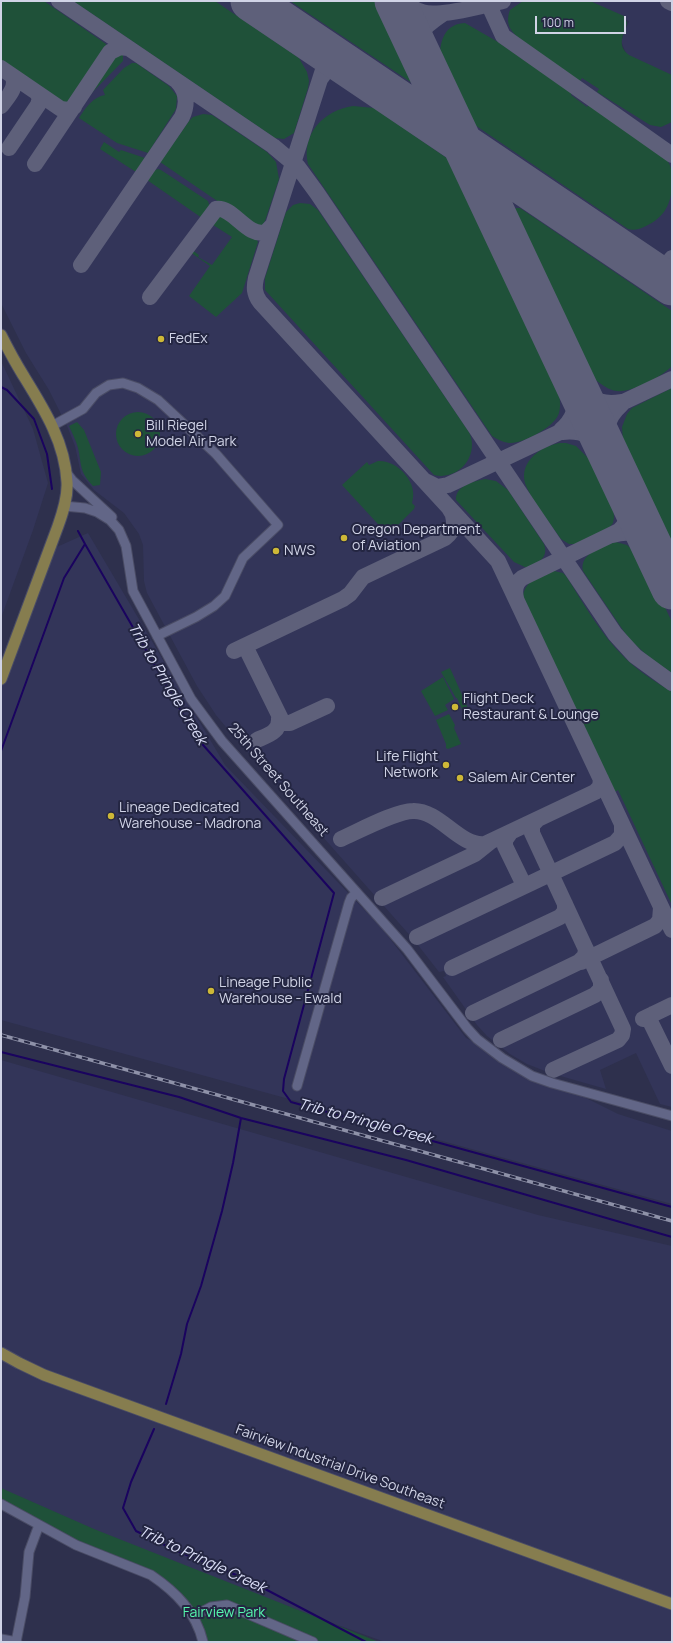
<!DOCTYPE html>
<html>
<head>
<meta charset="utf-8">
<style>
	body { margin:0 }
	#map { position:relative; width:673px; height:1643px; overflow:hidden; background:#2e304d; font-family:Manrope,sans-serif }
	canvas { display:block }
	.frame { position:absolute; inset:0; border:2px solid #d0d3e6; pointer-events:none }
	.scale { position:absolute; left:535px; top:16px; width:91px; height:18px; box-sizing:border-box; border:2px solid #d0d3e6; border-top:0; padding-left:5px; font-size:12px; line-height:14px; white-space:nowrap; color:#d0d3e6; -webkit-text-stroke:3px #242642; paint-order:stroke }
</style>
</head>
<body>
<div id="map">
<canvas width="673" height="1643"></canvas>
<div class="frame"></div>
<div class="scale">100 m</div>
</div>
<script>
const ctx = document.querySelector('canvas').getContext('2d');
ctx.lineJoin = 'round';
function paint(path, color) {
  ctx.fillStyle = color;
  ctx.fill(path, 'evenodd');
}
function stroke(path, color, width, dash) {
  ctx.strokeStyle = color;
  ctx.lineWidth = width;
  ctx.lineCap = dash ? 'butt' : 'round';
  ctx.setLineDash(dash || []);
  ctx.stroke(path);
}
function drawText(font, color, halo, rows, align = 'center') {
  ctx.font = font + ' Manrope,sans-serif';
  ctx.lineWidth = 4;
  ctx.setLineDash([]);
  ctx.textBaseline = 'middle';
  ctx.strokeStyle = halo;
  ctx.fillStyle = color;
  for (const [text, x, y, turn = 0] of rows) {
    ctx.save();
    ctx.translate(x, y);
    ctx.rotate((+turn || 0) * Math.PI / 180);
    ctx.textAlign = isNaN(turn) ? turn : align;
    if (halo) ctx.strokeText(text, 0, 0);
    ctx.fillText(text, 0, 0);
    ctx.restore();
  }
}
const built = new Path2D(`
	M1,1H546L672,102V1107L660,1104L636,1053L600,1070L606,1089L550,1073L527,1064L510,1054L487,1036L477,1025L443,977L446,976L444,971L439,972L414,940L231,733L216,715L197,686L147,593L144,581L143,545L139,534L124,513L94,490L81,474L75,446L67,426L49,390L26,353L1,303Z
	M582,1H672V76L627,56L621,41L629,21Z
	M1,361L33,429L48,483L33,530L1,618Z
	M88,533L225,765L381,927L466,1038L618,1114L672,1131V1204L1,1020V689L50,550Z
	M1,1060L538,1215L672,1246V1642H385L69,1528L1,1491Z`);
const green = new Path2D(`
	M1,1H44L106,44L108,51L68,107L61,106L1,65Z
	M73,1H215L299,58L307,72L309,81L308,88L294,133L284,139L275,138Z
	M290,1H380L421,89Z
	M523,1H590L624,16L627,23C624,35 616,45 629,55L672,75V122L661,127L650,125L597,92L599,89L582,78L580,81C564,70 518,43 510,28C507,22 508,15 510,10Z
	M465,23L498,42L572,93L571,95L587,107L589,104L666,159C672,166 672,172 672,182C672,203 665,217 646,226C640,229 634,231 628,229L466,119L440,65C439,47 441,24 465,23Z
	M115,52L123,54V61L77,108V105L108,60Z
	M132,63H136L169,86L177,96L176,109L148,153L117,143L79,118C86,107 93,97 105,95L103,90L124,68Z
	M353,106L374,108L457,165L557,379C558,389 562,403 559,413C555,427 523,444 509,443C502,442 497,439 492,436L308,164C301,134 324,110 353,106Z
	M203,114L212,115L267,152L276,162L279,179L265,221L261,227L254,226L160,162L189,121L193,117Z
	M104,142L119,152L121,150L145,158L136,172L100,149Z
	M158,169L161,170L208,201L210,208L202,218L147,180L153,171Z
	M300,203L310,204L318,210L469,432C480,455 459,481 434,475L265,290V278L286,212L293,205Z
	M516,208H520L672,311V366C662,377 627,396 612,390C603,387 586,373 582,365C573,349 566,332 558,315C543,282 527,249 511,216L513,210Z
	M220,214C228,218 256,234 258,242L242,293L216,317L189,296L210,266L190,252L192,250L199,255L198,257L212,265L232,237L210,223L216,215Z
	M672,388V557L624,455L622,427L627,414L632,408Z
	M116 434a22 22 0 1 1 44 0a22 22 0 1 1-44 0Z
	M77,422L84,430L101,472L100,485L93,486C79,471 82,466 78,448C76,440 72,433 69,426Z
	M559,443H566L576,446L600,470L613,496L614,518L613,523L608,529L578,544H569L561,539C550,523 535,505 527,488C516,465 538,447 559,443Z
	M378,461C398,460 419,483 412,503L415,506L414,509L388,535L342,485L367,462L369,465Z
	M485,479L496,481L508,490L544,544C549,558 538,563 527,568L514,562L456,500C455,486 474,481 485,479Z
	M616,542L627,545L642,559L672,622V673L649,657L629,639L583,571C579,554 602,546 616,542Z
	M554,571L563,573L566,576C584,604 601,635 625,658C639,672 656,682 672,692V905L618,790L615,792L523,597C524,581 541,575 554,571Z
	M450,668L472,717L464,721L463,716H465L457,698H456L441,672Z
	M443,677L454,699L445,705L448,710L435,716L421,691Z
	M449,714L455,725L454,728L461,744L448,749L446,748V744L436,720Z
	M1,1488L94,1529L379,1642H203L173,1591L1,1504Z`);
const stream = new Path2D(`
	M1,387L7,390L34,419L47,454L52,489
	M85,544L196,737L334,893L284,1079L283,1091L291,1102L672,1207
	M1,751L64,578L85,544L78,531
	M1,1052L179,1097L241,1118L406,1160L672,1237
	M166,1404L181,1354L187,1324L201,1286L222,1211L233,1163L241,1118
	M154,1429L131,1482L123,1508L136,1531L177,1551L246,1579L366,1642`);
const taxiway = new Path2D(`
	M59,1L273,146L298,167L317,193L615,634L635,656L672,683
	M403,1C409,6 415,10 422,12C439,18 485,5 503,1
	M487,1L503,36L672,155
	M668,1L672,3
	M313,42L323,55L324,67L256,278C254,287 254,294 260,302L498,561L672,930
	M422,59C420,29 419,30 444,13
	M1,68L61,109L68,110L74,107
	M321,78C329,65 339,66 351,69
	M1,106C7,98 19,86 12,76
	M9,148L38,105L40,98L37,93
	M35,164L110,52L120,47L128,48
	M639,263C651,268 664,271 672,258
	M81,265L182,117C188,104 187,91 177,81
	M150,297L216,209C233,206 247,238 266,232L273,225
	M573,380C576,383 578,387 581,390C591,401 606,405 621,402
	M561,430C572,421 578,407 576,393C575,388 574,384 573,380
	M562,432C577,430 592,434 602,447C606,451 607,456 611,460
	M610,455C602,437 606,418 621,405
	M425,481L437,487L448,485L672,379
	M613,535C625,531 638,532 647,542C650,545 651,549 655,552
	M516,598C514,590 515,583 522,578L619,531C632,518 629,511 627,494
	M245,646L282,721L286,723H290L327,706
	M234,651L343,599L350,594L363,577L445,538C455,530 457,518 449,508
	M257,740C268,735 280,732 279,718
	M537,820L532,825V833L623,1029L622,1035L618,1040L553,1070
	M510,833L505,840V846L522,881L526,884H529L615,843L622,835V825
	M341,839C359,831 396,811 413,811C440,810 459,847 485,844L595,792L600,787L601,779
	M382,898L475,854L490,842
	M417,937L529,884
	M581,962L655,926L660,920L661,908
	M452,968L560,917L565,911V904
	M473,1013L579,962L585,956L586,949
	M653,1014L650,1017V1021L672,1066
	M643,1019L672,1005
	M501,1040L595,995L601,989V980`);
const runway = new Path2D(`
	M251,1L672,285
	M395,1L672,589`);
const minor = new Path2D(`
	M52,426L83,409L96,393L109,385L123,383L138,388L158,400L216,454L278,525L243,558L225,596L214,606L196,617L157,636
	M66,472L72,480L112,517
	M64,506L85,508L97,512L110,520L119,530L126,546L133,591L191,699L222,741L407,949L467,1028L477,1039L502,1058L532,1076L552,1083L672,1116
	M297,1086L349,903L351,898L356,893
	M1,1504L76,1545L151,1575C176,1592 196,1612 203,1642
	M194,1616L211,1607L227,1605L313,1642
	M1,1639L17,1642
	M16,1642L25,1597L29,1552L39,1525`);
const major = new Path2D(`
	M1,335C8,349 15,362 23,375C44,409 65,442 67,482C68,497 63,512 58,526L1,679
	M1,1353L19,1363L44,1375L672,1604`);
const rail = new Path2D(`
	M1,1035L672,1221`);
const markers = [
	[161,339,4,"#ceb837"],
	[138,434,4,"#ceb837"],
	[344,538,4,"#ceb837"],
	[276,551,4,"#ceb837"],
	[455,707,4,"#ceb837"],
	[446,765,4,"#ceb837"],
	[460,778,4,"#ceb837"],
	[111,816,4,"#ceb837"],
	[211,991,4,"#ceb837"]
];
const poiNames = [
	["FedEx",169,339],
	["Bill Riegel",146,426],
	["Model Air Park",146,442],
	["Oregon Department",352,530],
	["of Aviation",352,546],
	["NWS",284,551],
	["Flight Deck",463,699],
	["Restaurant & Lounge",463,715],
	["Life Flight",438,757,"right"],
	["Network",438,773,"right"],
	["Salem Air Center",468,778],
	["Lineage Dedicated",119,808],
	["Warehouse - Madrona",119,824],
	["Lineage Public",219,983],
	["Warehouse - Ewald",219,999]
];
const streetNames = [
	["25th Street Southeast",278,780,49],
	["Fairview Industrial Drive Southeast",340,1467,20]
];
const parkNames = [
	["Fairview Park",224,1613]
];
const waterNames = [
	["Trib to Pringle Creek",167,684,59],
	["Trib to Pringle Creek",365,1122,15],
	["Trib to Pringle Creek",202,1560,25]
];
paint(built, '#333559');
paint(green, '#1f5139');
stroke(stream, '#1a035f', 2);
stroke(taxiway, '#5e607a', 16);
stroke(runway, '#5e607a', 41);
stroke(minor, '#4a4c65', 11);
stroke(major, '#4a4c65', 13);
stroke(minor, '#626687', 9);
stroke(major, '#867d4f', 11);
stroke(rail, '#8e91a8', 3.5);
stroke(rail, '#242642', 2, [6]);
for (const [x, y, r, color] of markers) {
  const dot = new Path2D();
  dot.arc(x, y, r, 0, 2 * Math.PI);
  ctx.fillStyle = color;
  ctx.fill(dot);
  stroke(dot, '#242642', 1.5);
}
drawText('14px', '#d0d3e6', '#242642', poiNames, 'left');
drawText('14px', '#d0d3e6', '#242642', streetNames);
drawText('14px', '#56f8ae', '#242642', parkNames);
drawText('italic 15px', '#dde0f9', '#242642', waterNames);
</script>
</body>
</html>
